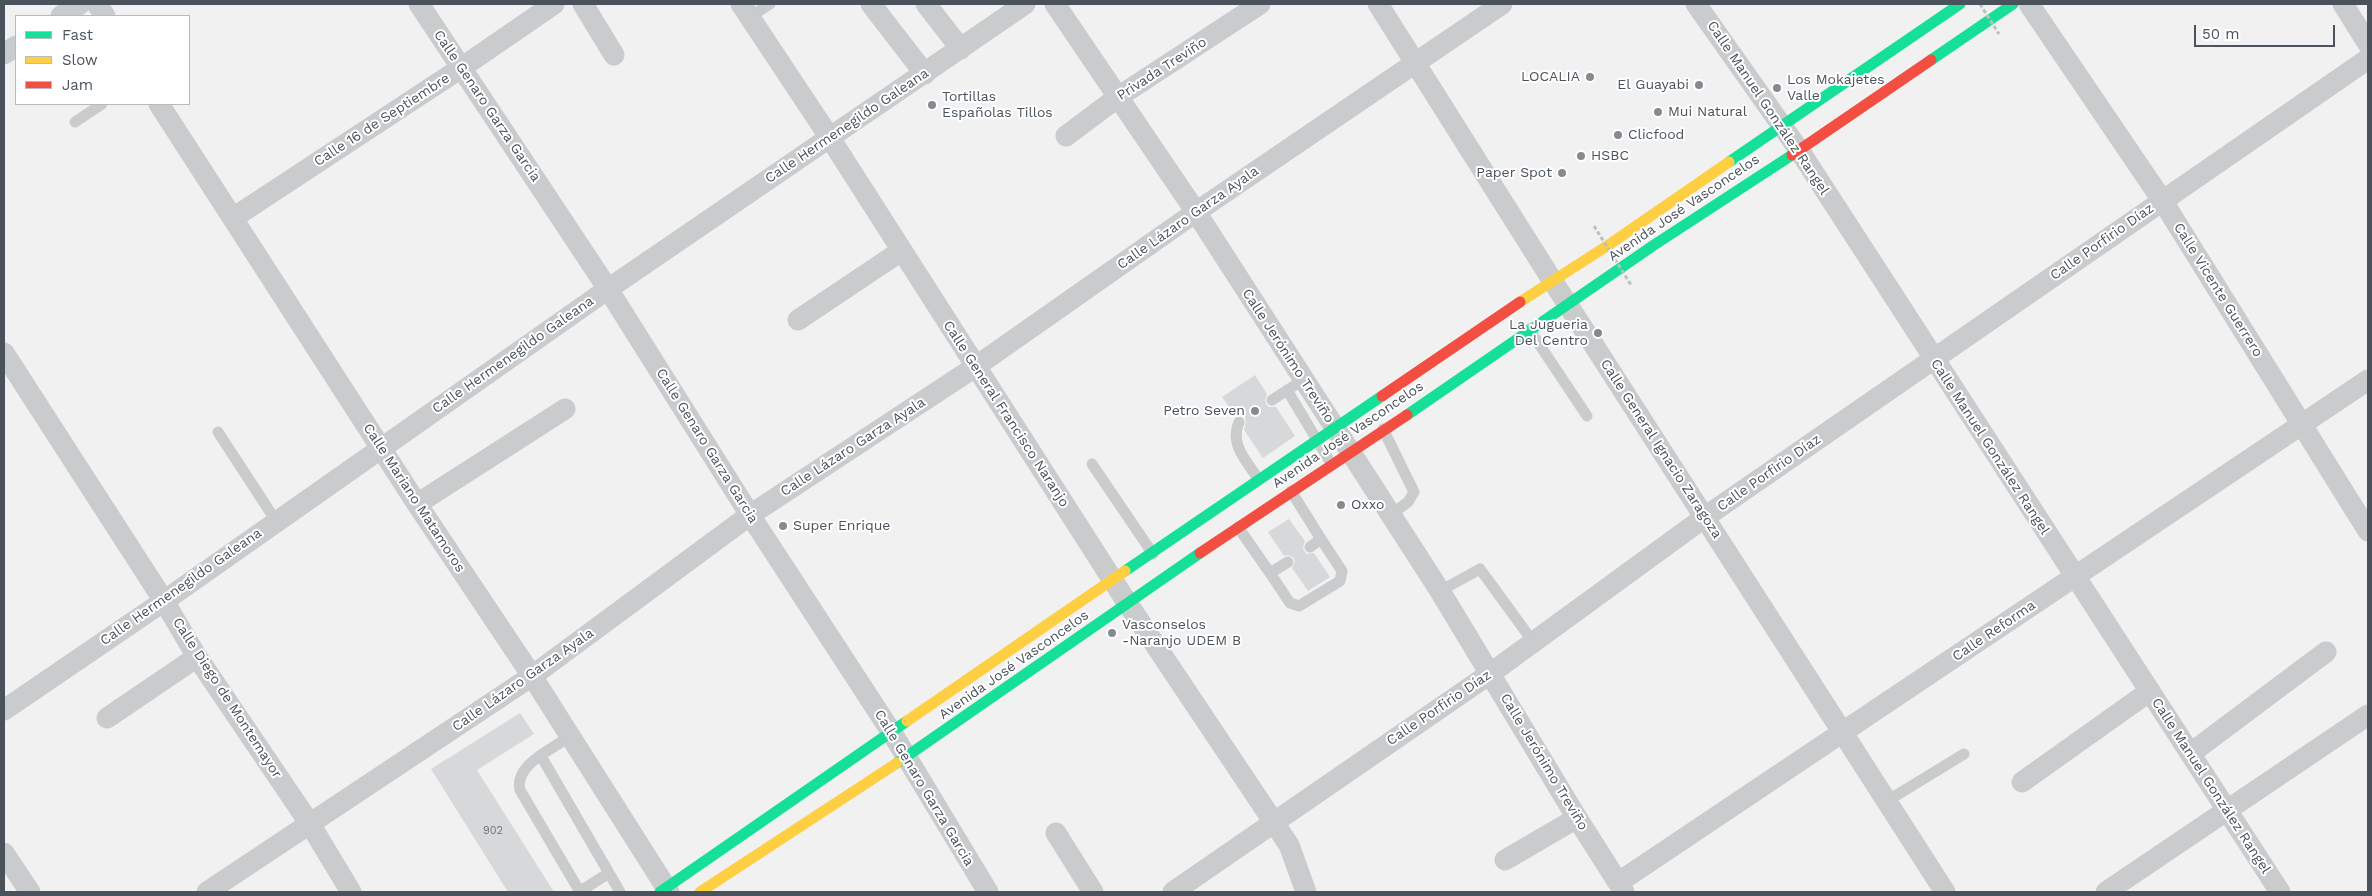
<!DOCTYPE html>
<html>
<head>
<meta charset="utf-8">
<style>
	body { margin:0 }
	#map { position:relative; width:2372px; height:896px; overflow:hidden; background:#f1f1f1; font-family:"Work Sans",sans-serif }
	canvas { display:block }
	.frame { position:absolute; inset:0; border:5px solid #4a535c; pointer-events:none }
	.legend { position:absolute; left:15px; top:15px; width:175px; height:90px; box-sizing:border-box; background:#fff; border:1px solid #b7babe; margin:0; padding:6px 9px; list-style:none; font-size:15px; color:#4a535c }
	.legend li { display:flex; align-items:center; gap:10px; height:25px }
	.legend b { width:25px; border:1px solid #b7babe }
	.scale { position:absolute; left:2194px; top:25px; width:141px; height:22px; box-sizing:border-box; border:2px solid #4a535c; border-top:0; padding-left:6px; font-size:15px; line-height:18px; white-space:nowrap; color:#4a535c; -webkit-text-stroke:4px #fff; paint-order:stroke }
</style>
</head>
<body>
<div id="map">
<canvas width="2372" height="896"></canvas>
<div class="frame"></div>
<ul class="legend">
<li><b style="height:6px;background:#16e098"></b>Fast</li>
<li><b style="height:6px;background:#ffcf43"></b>Slow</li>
<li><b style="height:6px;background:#f24e42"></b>Jam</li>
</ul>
<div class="scale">50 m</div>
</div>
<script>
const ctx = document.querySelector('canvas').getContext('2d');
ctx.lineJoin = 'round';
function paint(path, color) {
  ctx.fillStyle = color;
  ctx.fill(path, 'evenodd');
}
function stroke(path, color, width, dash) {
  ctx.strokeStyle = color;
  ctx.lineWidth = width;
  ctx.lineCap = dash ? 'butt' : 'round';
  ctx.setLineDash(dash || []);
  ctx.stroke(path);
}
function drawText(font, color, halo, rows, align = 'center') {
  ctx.font = font + ' "Work Sans",sans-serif';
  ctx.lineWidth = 4;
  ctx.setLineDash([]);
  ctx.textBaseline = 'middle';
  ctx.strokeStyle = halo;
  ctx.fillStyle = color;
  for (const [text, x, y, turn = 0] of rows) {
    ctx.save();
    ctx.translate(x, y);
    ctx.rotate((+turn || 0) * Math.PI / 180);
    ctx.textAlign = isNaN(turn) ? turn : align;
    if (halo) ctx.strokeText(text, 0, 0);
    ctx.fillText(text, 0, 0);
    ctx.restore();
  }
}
const building = new Path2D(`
	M1255,375L1267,394L1265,400L1266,404L1269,407H1276L1295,436L1263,458L1244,430L1246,421L1245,417L1241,415L1235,416L1222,397Z
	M1289,519L1305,541L1303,547L1304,551L1307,554L1314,553L1330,577L1308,591L1292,568L1295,562L1294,558L1288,555L1284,556L1268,532Z
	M520,713L534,734L477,770L554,892H508L431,769Z`);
const lane = new Path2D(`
	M750,17L770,4
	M75,122L102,104
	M1529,329L1587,416
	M1287,390L1332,465
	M1272,400L1303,380
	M1239,422C1229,445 1247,461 1259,480
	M1383,429L1414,492L1408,502L1390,515
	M218,432L276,521
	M1092,464L1153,554
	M1291,491L1321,539L1310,547
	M1238,527L1270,573L1288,562
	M1270,573L1290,603L1299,606L1340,581L1342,571L1321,539
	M1440,591L1480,569L1534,643
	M569,737C551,750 514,765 520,790L580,892
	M541,756L620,892
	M1887,801L1964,754
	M579,892L609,873`);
const street = new Path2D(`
	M97,4L105,16
	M419,4L608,289L750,515L892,733L988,892
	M583,4L614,55
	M741,4L830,138L1128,604L1289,845L1306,892
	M871,4L925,74
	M926,4L961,49
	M1055,4L1196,212L1440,591L1577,818L1624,892
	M1378,4L1552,280L1945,892
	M1696,4L1799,150L2280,892
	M2029,4L2162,200L2368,531
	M2343,4L2368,44
	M61,16L80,4
	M4,54L16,46
	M159,104L417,504L532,676L669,892
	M1066,136L1118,97L1260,4
	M233,218L461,68L554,4
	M798,320L901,251
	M4,353L164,601L197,657L310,824L351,892
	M417,504L565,409
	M4,710L164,601L608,289L1025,4
	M107,718L197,657
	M2191,753L2326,652
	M2022,782L2150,691
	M1056,833L1093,892
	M4,853L30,892
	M1505,860L1577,818
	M1619,882L2368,380
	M207,892L532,676L750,515L975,367L1196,212L1502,4
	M1173,892L1491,673L1705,517L2368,59
	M2106,892L2368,715`);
const fast = new Path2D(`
	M1931,60L2013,4
	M1729,162L1960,4
	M1407,415L1654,245L1792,155
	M1125,571L1382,396
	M897,763L1200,553
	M660,892L907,721`);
const slow = new Path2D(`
	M1520,302L1610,244L1729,162
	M907,721L1125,571
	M700,892L897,763`);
const jam = new Path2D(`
	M1792,155L1931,60
	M1382,396L1520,302
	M1200,553L1407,415`);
const pathBridge = new Path2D(`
	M1980,4L1999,34
	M1594,226L1631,285`);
const markers = [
	[1590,77,5,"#848a90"],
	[1699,85,5,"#848a90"],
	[1777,88,5,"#848a90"],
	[932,105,5,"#848a90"],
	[1658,112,5,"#848a90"],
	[1618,135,5,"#848a90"],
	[1581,156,5,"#848a90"],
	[1562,173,5,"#848a90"],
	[1598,333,5,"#848a90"],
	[1255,411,5,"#848a90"],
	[1341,505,5,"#848a90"],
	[783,526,5,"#848a90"],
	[1112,633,5,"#848a90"]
];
const numberNames = [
	["902",493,831]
];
const streetNames = [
	["Privada Treviño",1162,69,-33],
	["Calle Genaro Garza Garcia",487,106,56],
	["Calle Manuel González Rangel",1768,108,56],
	["Calle 16 de Septiembre",382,120,-33],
	["Calle Hermenegildo Galeana",847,126,-34],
	["Avenida José Vasconcelos",1684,208,-34],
	["Calle Lázaro Garza Ayala",1188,218,-35],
	["Calle Porfirio Díaz",2102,242,-35],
	["Calle Vicente Guerrero",2218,290,58],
	["Calle Hermenegildo Galeana",513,355,-35],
	["Calle Jerónimo Treviño",1288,356,57],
	["Calle General Francisco Naranjo",1006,414,57],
	["Avenida José Vasconcelos",1348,435,-34],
	["Calle Genaro Garza Garcia",707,446,58],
	["Calle Lázaro Garza Ayala",853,447,-33],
	["Calle Manuel González Rangel",1990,447,57],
	["Calle General Ignacio Zaragoza",1661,449,57],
	["Calle Porfirio Díaz",1769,473,-35],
	["Calle Mariano Matamoros",414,498,57],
	["Calle Hermenegildo Galeana",181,587,-35],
	["Calle Reforma",1994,631,-34],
	["Avenida José Vasconcelos",1014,665,-35],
	["Calle Lázaro Garza Ayala",523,680,-35],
	["Calle Diego de Montemayor",227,698,57],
	["Calle Porfirio Díaz",1439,708,-34],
	["Calle Jerónimo Treviño",1544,762,59],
	["Calle Manuel González Rangel",2211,786,57],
	["Calle Genaro Garza Garcia",924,788,59]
];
const poiNames = [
	["LOCALIA",1580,77,"right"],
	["Los Mokajetes",1787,80],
	["Valle",1787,96],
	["El Guayabi",1689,85,"right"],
	["Tortillas",942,97],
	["Españolas Tillos",942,113],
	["Mui Natural",1668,112],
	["Clicfood",1628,135],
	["HSBC",1591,156],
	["Paper Spot",1552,173,"right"],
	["La Jugueria",1588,325,"right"],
	["Del Centro",1588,341,"right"],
	["Petro Seven",1245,411,"right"],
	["Oxxo",1351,505],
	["Super Enrique",793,526],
	["Vasconselos",1122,625],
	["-Naranjo UDEM B",1122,641]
];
paint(building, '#d7d8da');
stroke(lane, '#c9cbcc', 11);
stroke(street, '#c9cbcc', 21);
stroke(fast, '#16e098', 11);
stroke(slow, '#ffcf43', 11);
stroke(jam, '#f24e42', 11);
stroke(pathBridge, '#b9c2c0', 3, [4, 2.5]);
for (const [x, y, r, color] of markers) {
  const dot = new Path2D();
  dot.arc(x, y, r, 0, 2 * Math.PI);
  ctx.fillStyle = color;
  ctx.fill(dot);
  stroke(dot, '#fff', 2);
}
drawText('11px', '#6f767d', null, numberNames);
drawText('14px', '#4a535c', '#fff', streetNames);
drawText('14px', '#4a535c', '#fff', poiNames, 'left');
</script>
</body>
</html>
